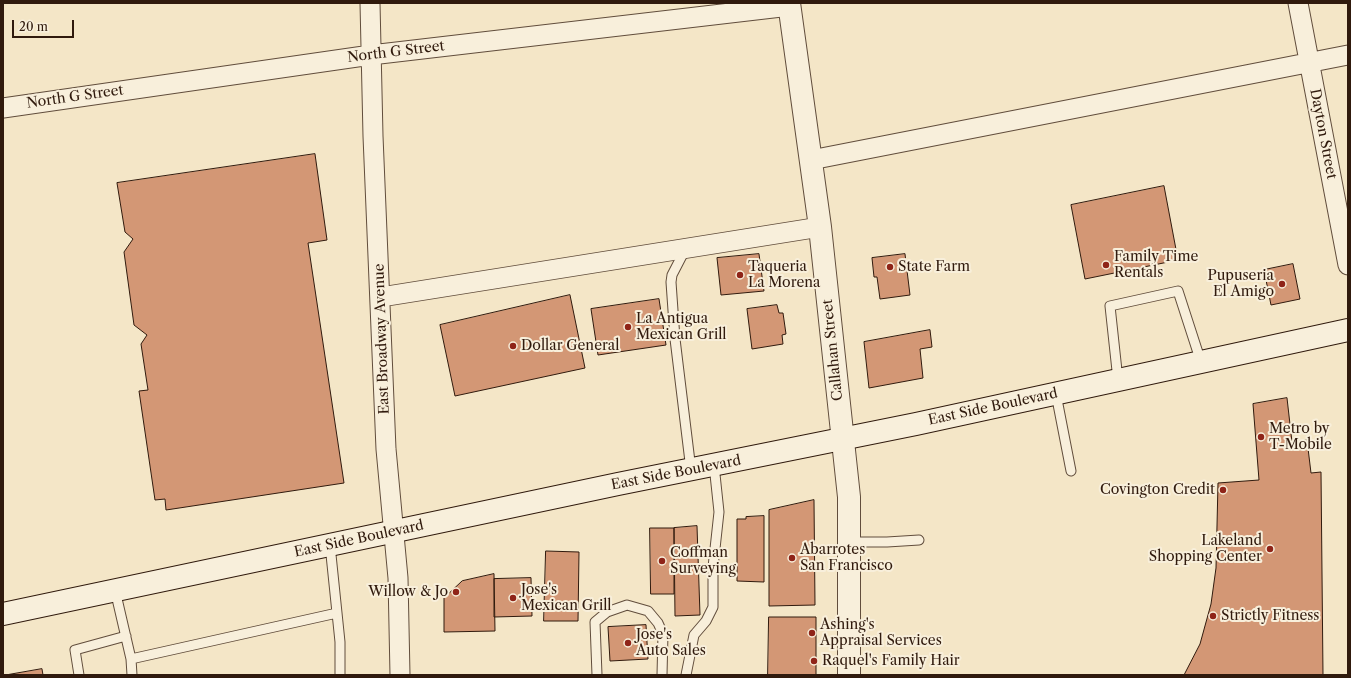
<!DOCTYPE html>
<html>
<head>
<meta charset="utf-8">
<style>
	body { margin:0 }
	#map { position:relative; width:1351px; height:678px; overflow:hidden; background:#f4e6c7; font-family:"Libre Caslon Text",serif }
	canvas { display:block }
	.frame { position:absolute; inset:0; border:4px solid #301a0d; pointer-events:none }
	.scale { position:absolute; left:12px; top:20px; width:62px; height:18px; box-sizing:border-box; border:2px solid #301a0d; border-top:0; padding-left:5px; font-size:12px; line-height:14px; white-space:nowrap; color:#301a0d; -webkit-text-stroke:3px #f8efdb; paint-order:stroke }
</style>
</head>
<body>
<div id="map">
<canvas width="1351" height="678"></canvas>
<div class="frame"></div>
<div class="scale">20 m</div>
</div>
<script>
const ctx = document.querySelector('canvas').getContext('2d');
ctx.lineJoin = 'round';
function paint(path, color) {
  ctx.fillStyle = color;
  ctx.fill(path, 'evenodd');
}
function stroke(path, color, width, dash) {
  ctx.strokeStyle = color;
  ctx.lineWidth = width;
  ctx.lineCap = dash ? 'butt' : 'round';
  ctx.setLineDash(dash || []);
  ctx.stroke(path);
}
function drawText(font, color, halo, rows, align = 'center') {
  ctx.font = font + ' "Libre Caslon Text",serif';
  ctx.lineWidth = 4;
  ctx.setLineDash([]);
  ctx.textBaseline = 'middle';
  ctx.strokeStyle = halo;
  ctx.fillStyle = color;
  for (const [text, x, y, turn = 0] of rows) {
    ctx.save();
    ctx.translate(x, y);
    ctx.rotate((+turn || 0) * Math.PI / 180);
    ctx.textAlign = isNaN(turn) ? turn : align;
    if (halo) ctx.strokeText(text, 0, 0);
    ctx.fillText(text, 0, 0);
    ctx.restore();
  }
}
const building = new Path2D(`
	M315,154L327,240L308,243L344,483L166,510L165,499L155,500L139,391L148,390L141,344L147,335L134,325L124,252L133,239L125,232L117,183Z
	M1164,186L1178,260L1085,279L1071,205Z
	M759,254L764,291L721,295L717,258Z
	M905,254L910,295L880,299L877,277H874L872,258Z
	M1293,264L1300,299L1271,305L1264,270Z
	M570,295L585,368L455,396L440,325Z
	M659,299L666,345L598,355L591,309Z
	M777,305L779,313H783L786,334L782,335L783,344L752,349L747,309Z
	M930,330L932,347L920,349L923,378L869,388L864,342Z
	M1287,398L1292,442L1307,440L1311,473L1321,472L1323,675H1184L1200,644L1211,604L1216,568L1218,483L1259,480L1253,404Z
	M814,500L815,605L769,606V510Z
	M764,516V582L737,581V519H746V517Z
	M697,526L700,615L675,616L674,528Z
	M650,528H674V594H651Z
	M546,551L579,552L578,621H544Z
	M494,574L495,631L444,632V598L462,581Z
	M531,578L532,616L494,617V579Z
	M769,617H816V675H768Z
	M646,625L648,659L610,661L608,627Z
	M42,669L43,675H6Z`);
const service = new Path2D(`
	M686,248L672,275L671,282L675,339L691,470
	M1118,380L1110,306L1178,291L1201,362
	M1056,394L1071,471
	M849,542H887L919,540
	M330,545L340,642V675
	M115,590L131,659L337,613
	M131,659L132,675
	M79,675L75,650L126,636
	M597,675L595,622L607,612L627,605L648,611L658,623L663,634L662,675
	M686,675L694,635L706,621L713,607V567L719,512L714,465`);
const minor = new Path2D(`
	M370,3L373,136L386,449L398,578L400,675
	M1298,3L1348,265
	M3,108L371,55L790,6
	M811,160L1348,55
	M381,297L820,227`);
const tertiary = new Path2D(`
	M789,3L820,227L849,497V675`);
const secondary = new Path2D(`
	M3,614L618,484L916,424L1348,330`);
const markers = [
	[1106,265,4,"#8f2418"],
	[890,267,4,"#8f2418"],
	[740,275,4,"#8f2418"],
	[1282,284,4,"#8f2418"],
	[628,327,4,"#8f2418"],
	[513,346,4,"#8f2418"],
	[1261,437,4,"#8f2418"],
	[1223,490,4,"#8f2418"],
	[1270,549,4,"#8f2418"],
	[792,558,4,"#8f2418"],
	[662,561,4,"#8f2418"],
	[456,592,4,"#8f2418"],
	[513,598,4,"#8f2418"],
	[1213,616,4,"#8f2418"],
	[812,633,4,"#8f2418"],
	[628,643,4,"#8f2418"],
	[814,661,4,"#8f2418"]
];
const streetNames = [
	["North G Street",396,52,-7],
	["North G Street",75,97,-8],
	["Dayton Street",1323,134,79],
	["East Broadway Avenue",382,339,-92],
	["Callahan Street",833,350,-96],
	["East Side Boulevard",993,407,-12],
	["East Side Boulevard",676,473,-11],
	["East Side Boulevard",359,539,-12]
];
const poiNames = [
	["Family Time",1114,257],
	["Rentals",1114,273],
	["Taqueria",748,267],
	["La Morena",748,283],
	["State Farm",898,267],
	["Pupuseria",1274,276,"right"],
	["El Amigo",1274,292,"right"],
	["La Antigua",636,319],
	["Mexican Grill",636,335],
	["Dollar General",521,346],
	["Metro by",1269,429],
	["T-Mobile",1269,445],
	["Covington Credit",1215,490,"right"],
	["Lakeland",1262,541,"right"],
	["Shopping Center",1262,557,"right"],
	["Abarrotes",800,550],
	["San Francisco",800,566],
	["Coffman",670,553],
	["Surveying",670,569],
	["Jose's",521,590],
	["Mexican Grill",521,606],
	["Willow & Jo",448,592,"right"],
	["Strictly Fitness",1221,616],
	["Ashing's",820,625],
	["Appraisal Services",820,641],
	["Jose's",636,635],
	["Auto Sales",636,651],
	["Raquel's Family Hair",822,661]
];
paint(building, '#d39775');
stroke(building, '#301a0d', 1);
stroke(service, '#614d3c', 11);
stroke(minor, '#614d3c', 21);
stroke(tertiary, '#614d3c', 24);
stroke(secondary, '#301a0d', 24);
stroke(service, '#f8efdb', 9);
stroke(minor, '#f8efdb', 19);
stroke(tertiary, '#f8efdb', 22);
stroke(secondary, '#f8efdb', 22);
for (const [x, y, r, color] of markers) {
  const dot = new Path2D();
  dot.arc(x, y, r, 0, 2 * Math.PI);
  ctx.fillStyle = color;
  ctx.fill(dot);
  stroke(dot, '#f8efdb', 1.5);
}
drawText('14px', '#301a0d', '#f8efdb', streetNames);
drawText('14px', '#301a0d', '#f8efdb', poiNames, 'left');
</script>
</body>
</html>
